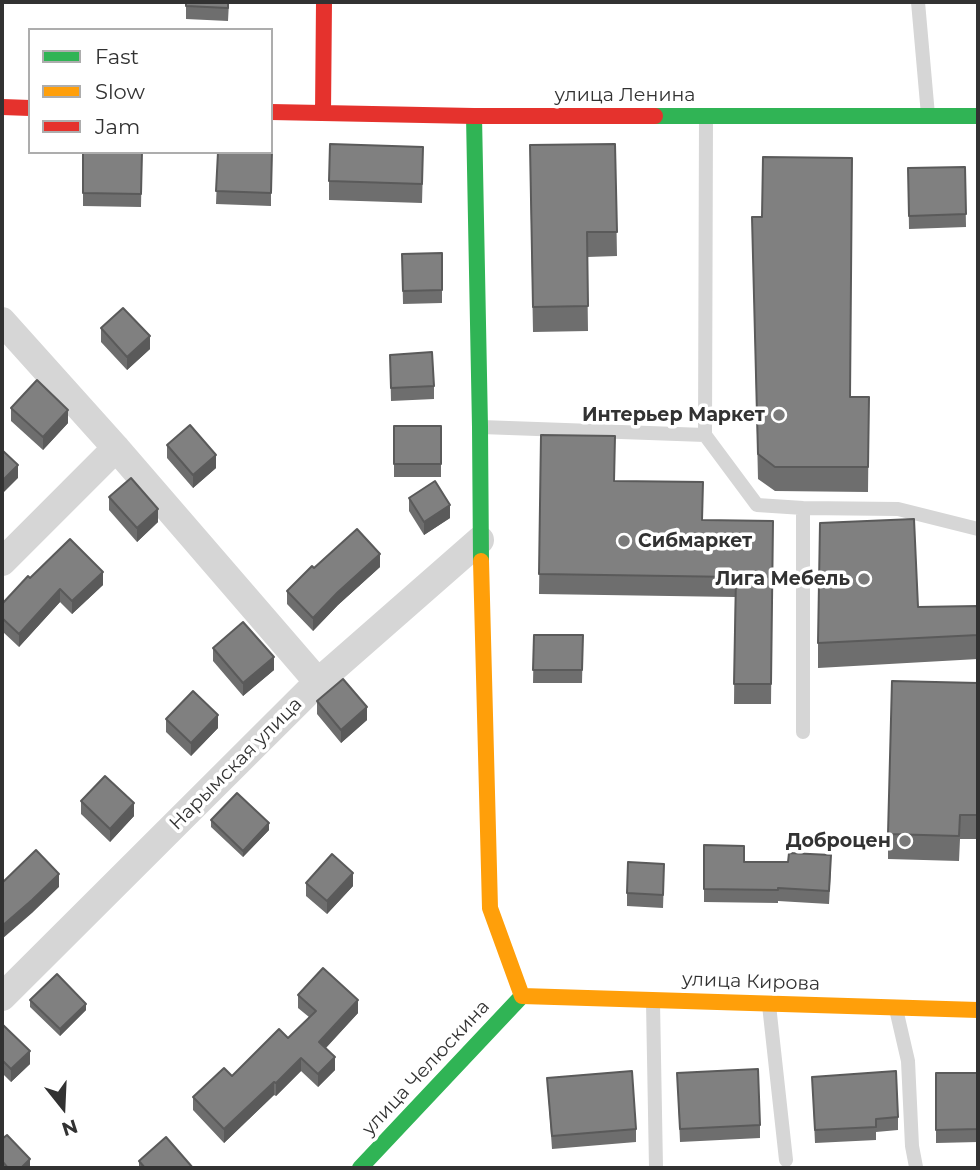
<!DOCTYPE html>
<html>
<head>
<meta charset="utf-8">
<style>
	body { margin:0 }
	#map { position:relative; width:980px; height:1170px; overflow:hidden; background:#fff; font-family:Montserrat,sans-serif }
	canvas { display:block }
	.frame { position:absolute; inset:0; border:4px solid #323232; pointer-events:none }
	.legend { position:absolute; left:28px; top:28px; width:245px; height:126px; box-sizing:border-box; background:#fff; border:2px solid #adadad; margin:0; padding:9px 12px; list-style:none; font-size:21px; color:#323232 }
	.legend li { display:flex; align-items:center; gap:14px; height:35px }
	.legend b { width:35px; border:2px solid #adadad }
	.north { position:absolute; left:28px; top:1072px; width:70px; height:70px; -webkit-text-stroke:5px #fff; paint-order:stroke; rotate:162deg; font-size:19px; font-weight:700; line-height:28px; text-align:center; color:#323232 }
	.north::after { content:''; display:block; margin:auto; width:24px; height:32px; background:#323232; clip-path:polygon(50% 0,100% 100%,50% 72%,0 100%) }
</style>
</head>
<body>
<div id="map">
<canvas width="980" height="1170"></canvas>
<div class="frame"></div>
<ul class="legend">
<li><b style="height:9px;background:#30b455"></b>Fast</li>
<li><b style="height:9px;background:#ff9f0a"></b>Slow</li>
<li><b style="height:9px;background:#e5322d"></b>Jam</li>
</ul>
<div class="north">N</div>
</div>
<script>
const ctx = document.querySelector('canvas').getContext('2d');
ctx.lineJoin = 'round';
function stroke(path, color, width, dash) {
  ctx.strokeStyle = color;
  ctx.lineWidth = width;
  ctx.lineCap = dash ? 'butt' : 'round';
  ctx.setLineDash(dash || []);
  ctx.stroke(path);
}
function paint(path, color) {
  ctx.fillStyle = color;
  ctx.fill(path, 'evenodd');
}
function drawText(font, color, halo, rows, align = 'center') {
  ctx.font = font + ' Montserrat,sans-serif';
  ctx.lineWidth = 7;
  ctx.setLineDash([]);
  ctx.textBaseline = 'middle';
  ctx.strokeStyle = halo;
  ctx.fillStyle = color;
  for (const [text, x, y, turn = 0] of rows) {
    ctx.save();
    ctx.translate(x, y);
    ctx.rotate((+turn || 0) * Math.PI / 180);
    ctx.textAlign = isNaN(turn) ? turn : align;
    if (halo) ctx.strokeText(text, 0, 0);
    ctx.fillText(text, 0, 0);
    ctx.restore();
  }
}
const lane = new Path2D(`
	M918,2L928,115
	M481,427L705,435L706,116
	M705,435L757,505L803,508L898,509L978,529
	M803,508V732
	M653,1002L656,1168
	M769,1005L786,1160
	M896,1009L908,1061L912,1146L916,1167`);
const street = new Path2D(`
	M2,321L116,448L318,682
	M2,562L116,448
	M2,997L318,682L480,540`);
const fast = new Path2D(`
	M474,116L480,427L481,561
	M655,116H978
	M360,1168L522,996`);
const slow = new Path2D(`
	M481,561L490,908L522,996
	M522,996L978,1010`);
const jam = new Path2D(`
	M2,107L30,108
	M271,112L474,116H655
	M323,113L324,2`);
const wall = new Path2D(`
	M186,2H229L228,21L186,19Z
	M615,144L617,256L587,257L588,331L533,332L530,170Z
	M83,152H142L141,207L83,206Z
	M218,152H271V206L216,204Z
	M423,166L422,203L329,200V181Z
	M965,167L966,227L909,229L908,168Z
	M752,217L850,397H869L868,492L775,491L758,479Z
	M442,253V303L403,304L402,254Z
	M101,328L150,349L127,370L101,342Z
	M390,355L434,386V399L391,401Z
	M11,408L68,423L43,450L11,421Z
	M394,426H441V477H394Z
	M541,435L615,481L702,520L773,521L771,704H734L735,597L539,594Z
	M167,445L216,468L193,488L167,458Z
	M109,497L158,522L137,542L109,510Z
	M409,498L450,518L424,535L409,511Z
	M380,567L338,605L313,631L287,604V591L314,568Z
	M30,578L103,585L72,614L60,602L19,647L2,631V604Z
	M978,606V659L818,668V643Z
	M534,635H583L582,683H533Z
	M213,648L274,670L243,696L213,661Z
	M978,683V839H960L959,861L888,859V834Z
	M317,701L367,720L341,743L317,714Z
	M166,719L218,728L191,756L166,732Z
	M81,801L134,816L110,842L81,814Z
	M211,820L269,830L243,857L211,827Z
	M704,845L744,862L831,868L829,904L778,901V903L704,902Z
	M664,877L663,908L627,906V893Z
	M306,883L353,886L327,914L306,896Z
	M298,995L358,1013L326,1048L335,1070L318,1087L301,1071L276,1096L274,1095L224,1143L193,1110V1097L232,1076L288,1038L309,1017L298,1008Z
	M30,1000L86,1010L60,1036L30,1007Z
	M2,1025L30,1064L11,1082L2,1073Z
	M677,1073L760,1125V1138L680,1142Z
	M936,1073H978V1142L936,1143Z
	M812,1077L898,1117V1130L876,1132V1140L815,1143Z
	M547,1078L636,1129V1142L552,1149Z
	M2,1139L30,1168H2Z
	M139,1161L193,1168H139Z`);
const shadedWall = new Path2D(`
	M150,336V349L127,370V357Z
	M68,410V423L43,450V437Z
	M216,455V468L193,488V475Z
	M18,465V478L2,494V481Z
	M450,505V518L424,535V522Z
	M158,509V522L137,542V528Z
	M380,554V567L338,605L313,631V618L338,592Z
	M103,572V585L72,614V601Z
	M60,589V602L19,647V634Z
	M274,657V670L243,696V683Z
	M367,707V720L341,743V730Z
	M218,715V728L191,756V743Z
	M134,803V816L110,842V829Z
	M269,823V830L243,857V851Z
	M353,873V886L327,914V901Z
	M59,874V887L32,913L2,939V926Z
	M358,1000V1013L319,1055V1042Z
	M86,1004V1010L60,1036V1029Z
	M30,1051V1064L11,1082V1069Z
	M335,1057V1070L318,1087V1074Z
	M301,1058V1071L276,1096V1083Z
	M274,1082V1095L224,1143V1129Z
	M30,1159V1168H21Z`);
const building = new Path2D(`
	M186,2H228V8L186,6Z
	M330,144L423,147L422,184L329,181Z
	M615,144L617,232H587L588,306L533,307L530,145Z
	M271,151H272L271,193L216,191L218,152Z
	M83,152H142L141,194L83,193Z
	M763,157L852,158L850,397H869L868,467H775L758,454L752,217H762Z
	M965,167L966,214L909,216L908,168Z
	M442,253V290L403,291L402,254Z
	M123,308L150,336L127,357L101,328Z
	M432,352L434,386L391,388L390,355Z
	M37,380L68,410L43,437L11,408Z
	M190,425L216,455L193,475L167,445Z
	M394,426H441V464H394Z
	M541,435L615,436L614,481L703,482L702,520L773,521L771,684H734L736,577L539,574Z
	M2,450L18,465L2,481Z
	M131,478L158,509L137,528L109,497Z
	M435,481L450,505L424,522L409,498Z
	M914,519L918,607L978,606V635L818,643L820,523Z
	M357,529L380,554L338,592L313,618L287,591L312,566L314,568Z
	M70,539L103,572L72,601L60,589L19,634L2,618V604L28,576L30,578Z
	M243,622L274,657L243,683L213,648Z
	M534,635H583L582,670H533Z
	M343,679L367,707L341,730L317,701Z
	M892,681L978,683V815H960L959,836L888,834Z
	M193,691L218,715L191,743L166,719Z
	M105,776L134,803L110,829L81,801Z
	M237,793L269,823L243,851L211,820Z
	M704,845L744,846V862H788L789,853L831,855L829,891L778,888V890L704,889Z
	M36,850L59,874L32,900L2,926V883Z
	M332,854L353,873L327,901L306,883Z
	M628,862L664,864L663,895L627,893Z
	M323,968L358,1000L319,1042L335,1057L318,1074L301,1058L276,1083L274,1082L224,1129L193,1097L224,1068L232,1076L279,1029L288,1038L316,1011L298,995Z
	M57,974L86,1004L60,1029L30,1000Z
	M2,1024L30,1051L11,1069L2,1060Z
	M758,1069L760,1125L680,1129L677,1073Z
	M632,1071L636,1129L552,1136L547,1078Z
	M896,1071L898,1117L876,1119V1127L815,1130L812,1077Z
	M936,1073H978V1129L936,1130Z
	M7,1135L30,1159L21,1168H8L2,1161V1139Z
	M166,1137L193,1168H145L139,1161Z`);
const markers = [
	[779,415,7,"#7a7a7a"],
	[624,541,7,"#7a7a7a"],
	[864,579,7,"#7a7a7a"],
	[905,841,7,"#7a7a7a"]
];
const streetNames = [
	["улица Ленина",625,95],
	["Нарымская улица",236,764,-45],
	["улица Кирова",751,982,2],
	["улица Челюскина",426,1068,-47]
];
const poiNames = [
	["Интерьер Маркет",765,415],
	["Сибмаркет",638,541,"left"],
	["Лига Мебель",850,579],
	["Доброцен",891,841]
];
stroke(lane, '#d6d6d6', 14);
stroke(street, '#d6d6d6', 28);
stroke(fast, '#30b455', 16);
stroke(slow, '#ff9f0a', 16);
stroke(jam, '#e5322d', 16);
paint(wall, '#6e6e6e');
paint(shadedWall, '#5a5a5a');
paint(building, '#808080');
stroke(building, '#5a5a5a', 2);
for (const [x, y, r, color] of markers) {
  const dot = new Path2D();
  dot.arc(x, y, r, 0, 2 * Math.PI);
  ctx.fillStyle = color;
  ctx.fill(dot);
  stroke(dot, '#fff', 2.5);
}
drawText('19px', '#323232', '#fff', streetNames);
drawText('bold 19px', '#323232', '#fff', poiNames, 'right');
</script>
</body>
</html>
